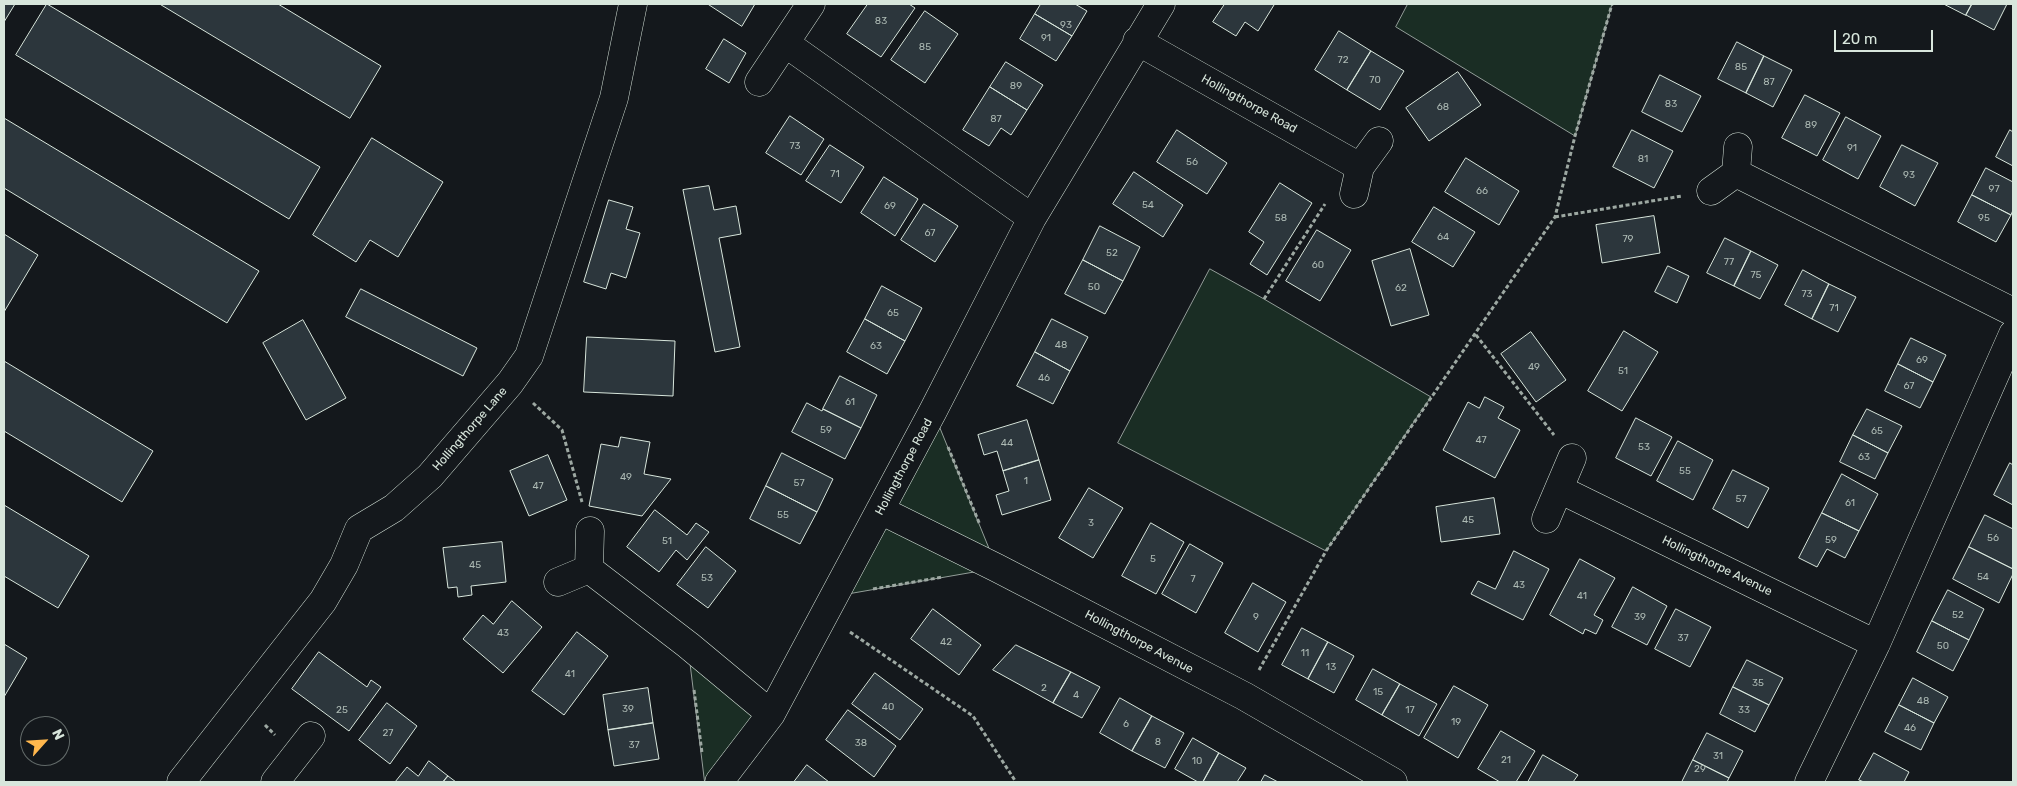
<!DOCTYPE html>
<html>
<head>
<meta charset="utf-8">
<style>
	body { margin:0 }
	#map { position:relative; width:2017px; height:786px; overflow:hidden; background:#14181c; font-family:Rubik,sans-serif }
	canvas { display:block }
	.frame { position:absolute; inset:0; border:5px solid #d8e6dc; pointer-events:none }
	.north { position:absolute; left:20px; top:716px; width:50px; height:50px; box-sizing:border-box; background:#14181c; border:1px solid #626a69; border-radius:50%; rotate:64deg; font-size:14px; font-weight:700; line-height:20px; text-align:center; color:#d8e6dc }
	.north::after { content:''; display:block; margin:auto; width:18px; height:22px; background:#ffb74d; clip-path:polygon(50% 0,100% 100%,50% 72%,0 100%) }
	.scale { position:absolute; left:1834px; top:30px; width:99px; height:22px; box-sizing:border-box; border:2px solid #d8e6dc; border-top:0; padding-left:6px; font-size:15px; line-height:18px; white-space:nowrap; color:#d8e6dc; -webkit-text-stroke:4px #14181c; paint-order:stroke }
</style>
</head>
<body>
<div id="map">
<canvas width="2017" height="786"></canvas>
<div class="frame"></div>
<div class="north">N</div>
<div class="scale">20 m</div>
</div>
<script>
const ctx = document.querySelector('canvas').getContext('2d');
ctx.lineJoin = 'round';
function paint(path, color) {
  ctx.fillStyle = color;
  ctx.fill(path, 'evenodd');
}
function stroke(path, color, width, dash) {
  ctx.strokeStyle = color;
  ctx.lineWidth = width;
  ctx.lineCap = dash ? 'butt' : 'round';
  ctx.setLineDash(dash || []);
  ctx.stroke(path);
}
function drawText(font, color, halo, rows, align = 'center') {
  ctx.font = font + ' Rubik,sans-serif';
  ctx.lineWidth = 4;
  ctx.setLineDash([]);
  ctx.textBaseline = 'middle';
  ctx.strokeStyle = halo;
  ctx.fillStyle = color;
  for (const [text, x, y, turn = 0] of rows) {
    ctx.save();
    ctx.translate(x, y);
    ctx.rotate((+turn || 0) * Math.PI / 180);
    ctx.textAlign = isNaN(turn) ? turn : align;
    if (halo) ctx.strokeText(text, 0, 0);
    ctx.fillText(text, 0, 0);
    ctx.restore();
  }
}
const green = new Path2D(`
	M1408,4H1612L1575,136L1396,27Z
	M1210,269L1264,299L1431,397L1326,551L1118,443Z
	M933,411L997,568L836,596Z
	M688,645L771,714L719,782H705Z`);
const building = new Path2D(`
	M4,4H15L4,22Z
	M47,4L320,167L289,219L16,55Z
	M160,4H278L381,66L350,118Z
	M708,4H755L742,26Z
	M868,4H909L915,8L881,57L847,34Z
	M1041,4H1075L1087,11L1072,36L1035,14Z
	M1225,4H1273L1274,5L1258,31L1245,22L1236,36L1213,22Z
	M1944,4H1972L1966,15Z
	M1972,4H2007L1994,30L1966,15Z
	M925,11L958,34L925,83L891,60Z
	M1035,14L1072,36L1056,61L1020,39Z
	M1339,31L1371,51L1347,90L1315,70Z
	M724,39L746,53L729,83L706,69Z
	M1737,42L1764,56L1746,93L1718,79Z
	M1371,51L1404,71L1380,110L1347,90Z
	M1764,56L1792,70L1773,107L1746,93Z
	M1006,62L1043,85L1027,110L990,87Z
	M1458,72L1481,105L1429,141L1406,108Z
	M1660,75L1701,96L1682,132L1642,112Z
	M990,87L1027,110L1011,135L1001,128L989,146L963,130Z
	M1805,95L1840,113L1817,156L1782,138Z
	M790,116L824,139L801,175L766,153Z
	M1846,117L1881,136L1858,179L1823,160Z
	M4,118L259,271L227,323L4,188Z
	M1177,130L1227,163L1207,194L1157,162Z
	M1632,130L1673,151L1654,188L1613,167Z
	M2010,130L2013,132V166L1996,157Z
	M372,138L443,182L398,257L370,240L356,262L313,235Z
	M830,145L864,167L841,203L806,181Z
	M1902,145L1938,163L1915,206L1880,187Z
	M1466,158L1519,191L1499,225L1445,192Z
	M1986,168L2013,182V210L2011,215L1972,195Z
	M1134,172L1183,205L1163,237L1113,204Z
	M884,177L918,199L895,236L861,213Z
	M1280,183L1312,203L1267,275L1250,264L1264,242L1249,232Z
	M709,186L714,210L736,206L741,234L719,238L740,347L715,352L683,190Z
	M1972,195L2011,215L1996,242L1958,222Z
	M609,200L633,207L626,229L640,233L626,278L611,273L606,289L584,282Z
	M924,204L958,226L935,262L901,240Z
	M1434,207L1475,232L1453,267L1412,242Z
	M1654,216L1660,253L1602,263L1596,225Z
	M1100,226L1140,247L1123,281L1083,260Z
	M1317,230L1351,250L1320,301L1286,281Z
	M4,234L38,255L4,312Z
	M1725,238L1751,251L1734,286L1707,273Z
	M1410,249L1429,315L1391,326L1372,261Z
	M1751,251L1778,265L1760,299L1734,286Z
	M1083,260L1123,281L1105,314L1065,294Z
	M1668,266L1689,276L1677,303L1655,292Z
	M1803,270L1829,284L1812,319L1785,305Z
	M1829,284L1856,297L1838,332L1812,319Z
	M882,286L922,308L905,341L865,319Z
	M361,289L477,348L463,376L346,317Z
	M865,319L905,341L887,374L847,352Z
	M1052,319L1088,337L1070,371L1035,352Z
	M303,320L346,398L306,420L263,343Z
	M1624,331L1658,352L1622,411L1588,391Z
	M1531,332L1566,380L1536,402L1501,354Z
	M587,337L675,341L673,396L584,392Z
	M1911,338L1946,355L1933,382L1898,364Z
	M1035,352L1070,371L1053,404L1017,386Z
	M4,361L153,451L122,502L4,431Z
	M1898,364L1933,382L1920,408L1885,391Z
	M840,376L877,395L861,428L823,409Z
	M1485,397L1504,407L1498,418L1520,430L1495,478L1443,450L1468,402L1479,408Z
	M807,403L822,411L823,409L861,428L845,459L792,432Z
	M1867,409L1902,426L1888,453L1853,435Z
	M1636,418L1672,437L1651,476L1616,458Z
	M1027,420L1039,460L1003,471L997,451L984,455L978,435Z
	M1853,435L1888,453L1875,479L1840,462Z
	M621,437L650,442L644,474L671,479L642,516L589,506L601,444L618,447Z
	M1678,441L1713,460L1693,500L1657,481Z
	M782,453L833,479L817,512L766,486Z
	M548,455L567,500L529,516L510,471Z
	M1039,460L1051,500L1002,515L996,495L1009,491L1003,471Z
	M2010,463L2013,465V505L1994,495Z
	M1733,470L1769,488L1748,528L1713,509Z
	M1842,474L1878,494L1859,531L1822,513Z
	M766,486L817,512L800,544L750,519Z
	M1089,488L1123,508L1093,558L1059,538Z
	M1494,498L1500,534L1441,542L1436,507Z
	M4,505L89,556L58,608L4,576Z
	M655,510L687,535L696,523L709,532L687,560L676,550L659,572L627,547Z
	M1822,513L1859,531L1845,558L1827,549L1817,567L1799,558Z
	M1985,515L2013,529V569L1969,547Z
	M1151,523L1184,542L1156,594L1122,576Z
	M502,542L506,582L471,586L472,595L458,597L457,587L448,588L443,548Z
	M1190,544L1223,563L1196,613L1162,594Z
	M706,547L736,571L708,608L677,585Z
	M1969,547L2013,569V574L1999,603L1953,579Z
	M1514,551L1549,569L1523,620L1471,594L1478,581L1495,589Z
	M1580,559L1615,578L1594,615L1603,620L1596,634L1585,629L1583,634L1550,615Z
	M1253,583L1286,602L1258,652L1225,633Z
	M1633,587L1667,606L1647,645L1612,627Z
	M1948,590L1984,609L1969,640L1932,621Z
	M512,601L542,627L503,673L463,639L483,615L493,624Z
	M933,609L981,645L959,675L911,639Z
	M1676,609L1711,627L1690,667L1655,649Z
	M1932,621L1969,640L1953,671L1917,652Z
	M1302,628L1328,642L1308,679L1282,665Z
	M577,632L608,656L564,715L532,691Z
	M1328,642L1354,656L1334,693L1308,679Z
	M4,644L27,658L4,697Z
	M1016,645L1071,672L1053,703L993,670Z
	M319,652L367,687L371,680L381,687L349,731L292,689Z
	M1747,660L1783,678L1769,705L1733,687Z
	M1373,669L1400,684L1382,715L1356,700Z
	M1071,672L1100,687L1082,718L1053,703Z
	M875,673L923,709L900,740L852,704Z
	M1913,678L1948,697L1934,723L1899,705Z
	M1400,684L1437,704L1419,736L1382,715Z
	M1454,686L1488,705L1458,758L1424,738Z
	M1733,687L1769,705L1755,732L1720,714Z
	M648,688L653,723L608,730L603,695Z
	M1120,698L1152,716L1132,751L1100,733Z
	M387,703L417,726L390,764L359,740Z
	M1899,705L1934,723L1921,750L1885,732Z
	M848,710L896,746L874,777L826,740Z
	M1152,716L1184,733L1165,768L1132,751Z
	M653,723L659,759L614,766L608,730Z
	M1501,731L1535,751L1516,782H1500L1478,769Z
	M1707,733L1743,751L1729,778L1693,760Z
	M1193,738L1219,753L1203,782H1198L1175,769Z
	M1219,753L1246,768L1237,782H1203Z
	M1874,753L1909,772L1904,782H1864L1859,780Z
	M1543,755L1578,775L1573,782H1528Z
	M1693,760L1729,778L1727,782H1682Z
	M429,761L448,776L443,782H395L407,767L418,776Z
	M807,765L829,782H794Z
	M1265,775L1278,782H1261Z
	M448,776L456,782H443Z`);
const path = new Path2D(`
	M1555,217L1682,196
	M1264,299L1325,204
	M1476,335L1554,435
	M533,403L562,430L582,502
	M948,447L980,525
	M873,589L943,577
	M850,632L973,716L1016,782
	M1259,670L1326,551L1555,217L1575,136L1612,4
	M694,690L702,753
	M265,725L275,735`);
const street = new Path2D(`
	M1137,41L1360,167
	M785,43L1032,218
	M759,82L811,4
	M1736,173L2013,312
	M1711,191L1736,173L1738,147
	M1354,194L1360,167L1379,141
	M1559,489L1876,644
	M880,510L997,568L1244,696L1393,782
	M1546,519L1572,458
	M589,569L688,645L771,714
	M558,582L589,569L590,531
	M181,782L323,601L344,565L359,529L394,508L430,476L510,383L529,356L614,98L633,4
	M275,782L311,736
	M719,782L771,714L933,411L1032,218L1161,4
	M1809,782L1876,644L2013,334`);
const numberNames = [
	["83",881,21],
	["93",1066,25],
	["91",1046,38],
	["85",925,47],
	["72",1343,60],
	["85",1741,67],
	["70",1375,80],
	["87",1769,82],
	["89",1016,86],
	["83",1671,104],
	["68",1443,107],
	["87",996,119],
	["89",1811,125],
	["73",795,146],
	["91",1852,148],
	["81",1643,159],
	["56",1192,162],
	["71",835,174],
	["93",1909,175],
	["97",1994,189],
	["66",1482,191],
	["54",1148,205],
	["69",890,206],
	["58",1281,218],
	["95",1984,218],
	["67",930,233],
	["64",1443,237],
	["79",1628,239],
	["52",1112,253],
	["77",1729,262],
	["60",1318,265],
	["75",1756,275],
	["50",1094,287],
	["62",1401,288],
	["73",1807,294],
	["71",1834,308],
	["65",893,313],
	["48",1061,345],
	["63",876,346],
	["69",1922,360],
	["49",1534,367],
	["51",1623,371],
	["46",1044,378],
	["67",1909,386],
	["61",850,402],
	["59",826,430],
	["65",1877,431],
	["47",1481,440],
	["44",1007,443],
	["53",1644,447],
	["63",1864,457],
	["55",1685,471],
	["49",626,477],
	["1",1026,481],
	["57",799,483],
	["47",538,486],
	["57",1741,499],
	["61",1850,503],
	["55",783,515],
	["45",1468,520],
	["3",1091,523],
	["56",1993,538],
	["59",1831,540],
	["51",667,541],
	["5",1153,559],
	["45",475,565],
	["54",1983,577],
	["53",707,578],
	["7",1193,579],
	["43",1519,585],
	["41",1582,596],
	["52",1958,615],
	["9",1256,617],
	["39",1640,617],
	["43",503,633],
	["37",1683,638],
	["42",946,642],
	["50",1943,646],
	["11",1305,653],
	["13",1331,667],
	["41",570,674],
	["35",1758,683],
	["2",1044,688],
	["15",1378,692],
	["4",1076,695],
	["48",1923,701],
	["40",888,707],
	["39",628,709],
	["25",342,710],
	["17",1410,710],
	["33",1744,710],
	["19",1456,722],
	["6",1126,724],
	["46",1910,728],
	["27",388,733],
	["8",1158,742],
	["38",861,743],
	["37",634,745],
	["31",1718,756],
	["21",1506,760],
	["10",1197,761],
	["29",1700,769]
];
const streetNames = [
	["Hollingthorpe Road",1249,104,29],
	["Hollingthorpe Lane",470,429,-49],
	["Hollingthorpe Road",904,467,-62],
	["Hollingthorpe Avenue",1717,566,26],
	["Hollingthorpe Avenue",1139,642,28]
];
paint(green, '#1a2d24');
stroke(green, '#939e99', 1);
paint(building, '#2c363c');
stroke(building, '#d8e6dc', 1);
stroke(street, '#d8e6dc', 29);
stroke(path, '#9da8a2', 3, [4, 2.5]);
stroke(street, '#14181c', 28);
drawText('10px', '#adbab4', null, numberNames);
drawText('12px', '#d8e6dc', '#14181c', streetNames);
</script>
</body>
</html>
